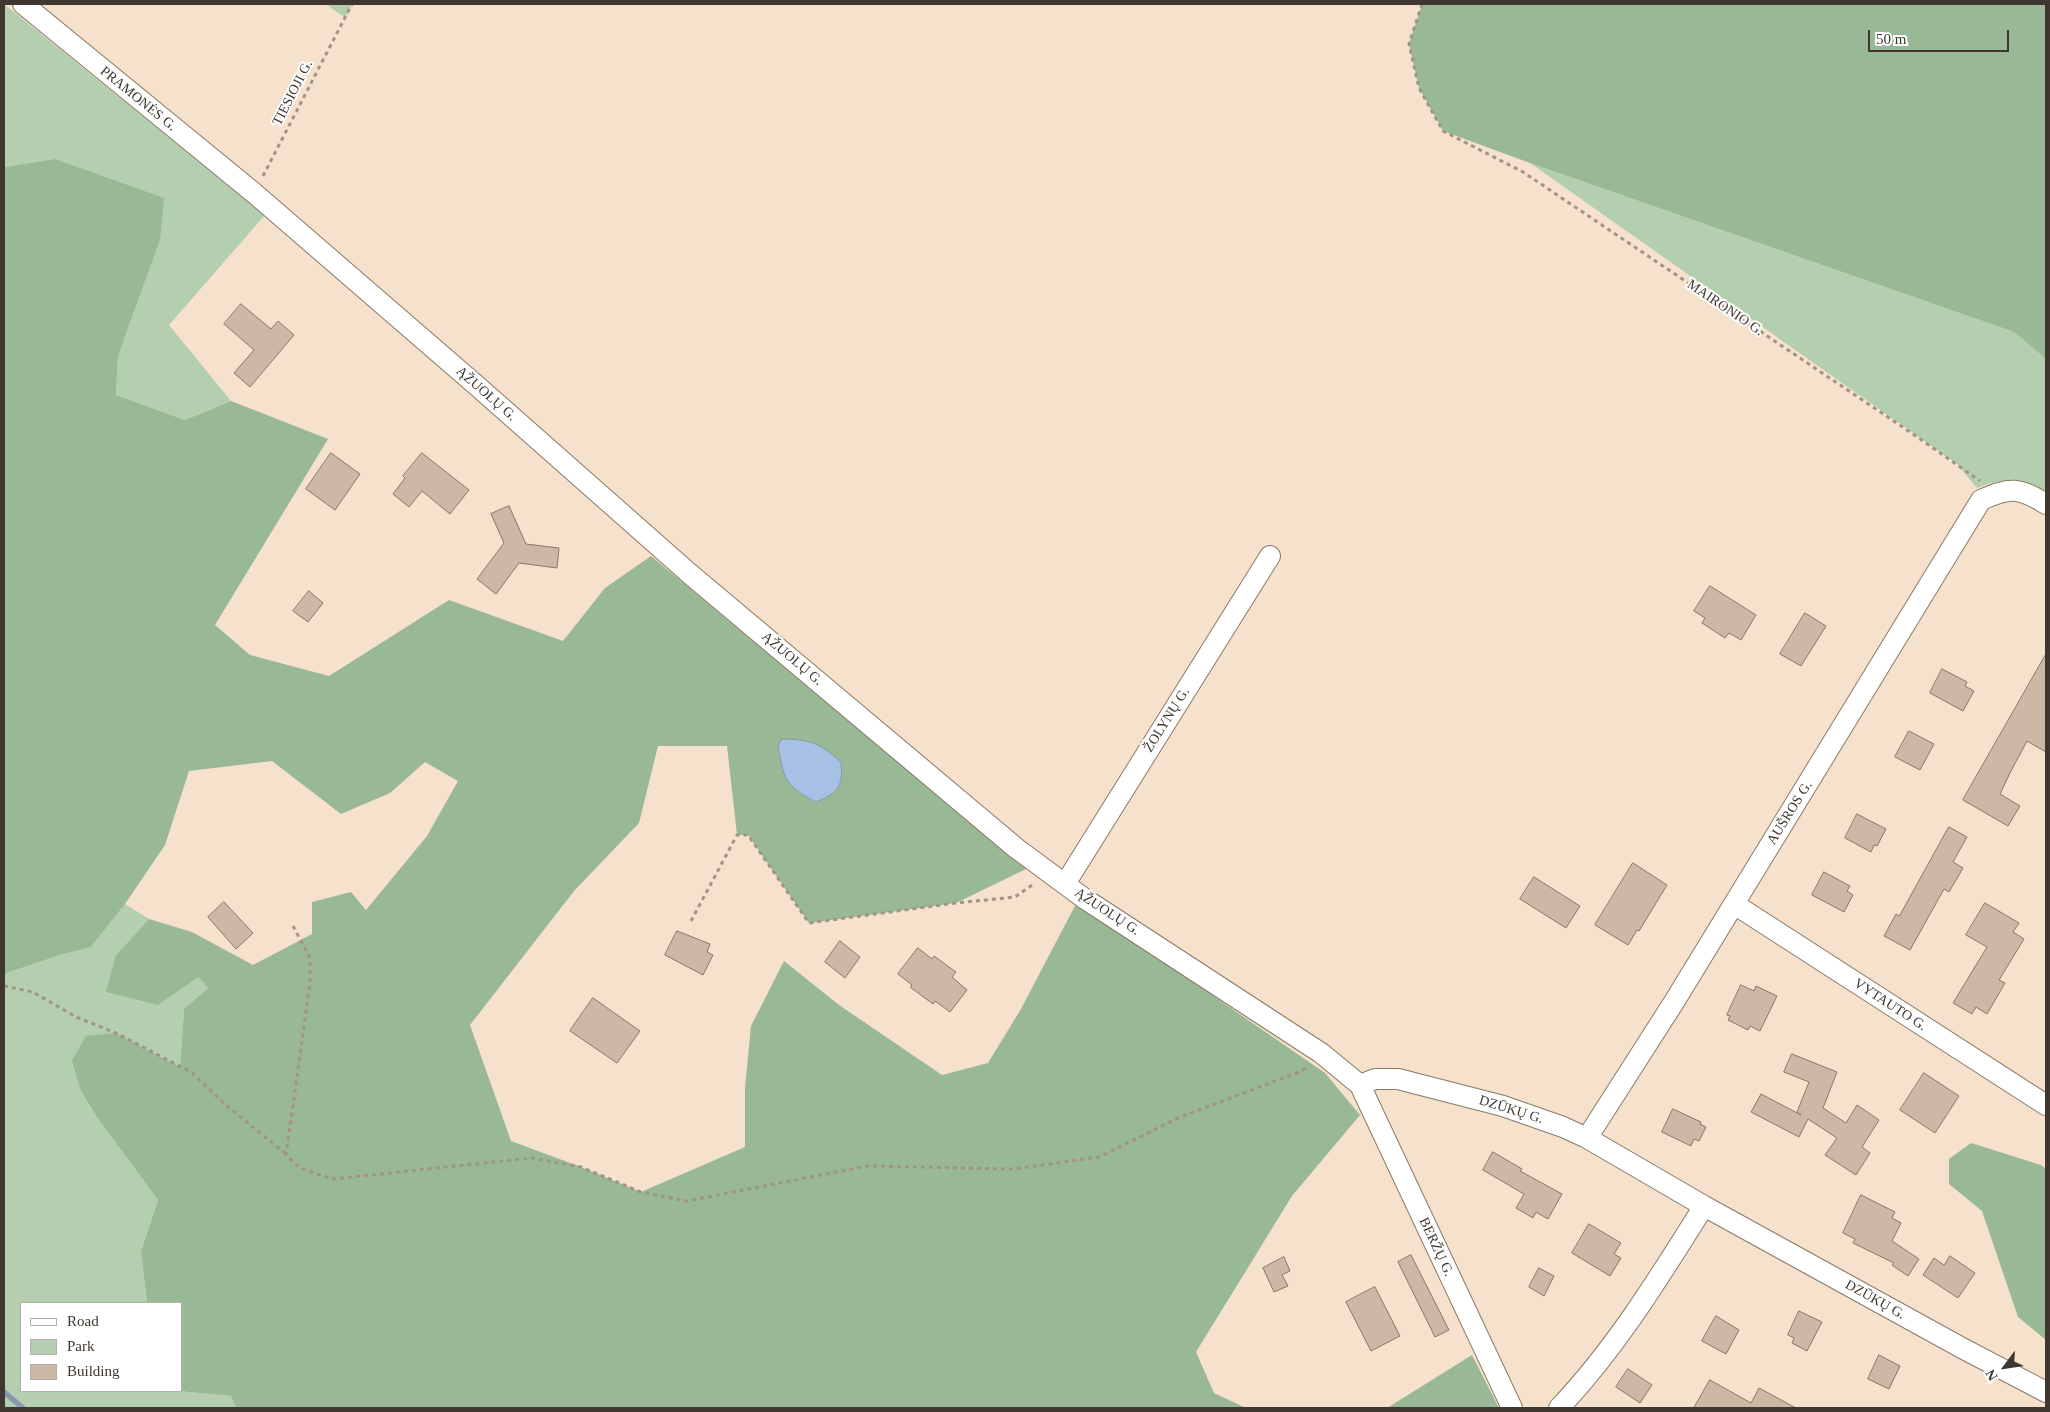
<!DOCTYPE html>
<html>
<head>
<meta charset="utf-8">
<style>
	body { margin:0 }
	#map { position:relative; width:2050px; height:1412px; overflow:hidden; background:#f5e1cc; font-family:"Times New Roman",serif }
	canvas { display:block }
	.frame { position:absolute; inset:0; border:5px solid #3f372f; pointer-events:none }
	.legend { position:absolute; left:20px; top:1302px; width:162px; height:90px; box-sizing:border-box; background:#fff; border:1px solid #b2afac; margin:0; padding:6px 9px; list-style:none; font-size:15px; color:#3f372f }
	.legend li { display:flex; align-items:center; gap:10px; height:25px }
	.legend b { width:25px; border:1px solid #b2afac }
	.north { position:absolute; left:1980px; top:1342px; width:50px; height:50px; -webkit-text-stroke:4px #fff; paint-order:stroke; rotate:239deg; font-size:14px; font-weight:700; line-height:20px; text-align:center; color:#3f372f }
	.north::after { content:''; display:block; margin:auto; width:18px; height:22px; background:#3f372f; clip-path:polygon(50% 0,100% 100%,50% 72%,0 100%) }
	.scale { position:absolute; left:1868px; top:30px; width:141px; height:22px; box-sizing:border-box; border:2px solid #3f372f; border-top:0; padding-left:6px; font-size:15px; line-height:18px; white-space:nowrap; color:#3f372f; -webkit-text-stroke:4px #fff; paint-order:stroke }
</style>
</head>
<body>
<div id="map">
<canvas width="2050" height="1412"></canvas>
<div class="frame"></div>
<ul class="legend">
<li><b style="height:6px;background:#fff"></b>Road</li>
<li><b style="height:14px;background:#b3cfb0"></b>Park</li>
<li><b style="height:14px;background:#ccb8a5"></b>Building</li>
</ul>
<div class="north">N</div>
<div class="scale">50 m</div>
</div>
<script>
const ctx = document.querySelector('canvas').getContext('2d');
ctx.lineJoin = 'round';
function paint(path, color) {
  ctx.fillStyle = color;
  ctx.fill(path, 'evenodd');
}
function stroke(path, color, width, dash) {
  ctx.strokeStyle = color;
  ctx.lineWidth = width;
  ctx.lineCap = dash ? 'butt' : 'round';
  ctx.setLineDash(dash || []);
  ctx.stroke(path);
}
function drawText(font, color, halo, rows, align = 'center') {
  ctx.font = font + ' "Times New Roman",serif';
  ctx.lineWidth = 4;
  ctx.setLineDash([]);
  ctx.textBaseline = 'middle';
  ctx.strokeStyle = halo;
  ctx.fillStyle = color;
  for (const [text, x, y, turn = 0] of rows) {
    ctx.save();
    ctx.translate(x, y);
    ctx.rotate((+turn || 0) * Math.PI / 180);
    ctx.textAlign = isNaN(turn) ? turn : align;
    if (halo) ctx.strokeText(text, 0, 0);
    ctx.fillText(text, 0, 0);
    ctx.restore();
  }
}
const green = new Path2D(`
	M4,4L265,215L169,325L231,401L185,420L116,395L118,356L160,240L55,159L4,167Z
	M326,4H352L345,18Z
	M1530,163L2014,332L2046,359V497C2018,482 2009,475 1977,488L1957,464Z
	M125,904L149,919L116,955L198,977L208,988L184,1009L180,1067L116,1033L81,1091L96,1116L158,1200L141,1251L147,1303H21V1391H178L231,1396L236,1408H4V974L60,955L91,947Z`);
const forest = new Path2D(`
	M1422,4H2046V359L2014,332L1530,163L1443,131L1419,88L1409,44Z
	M55,159L164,198L160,240L118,356L116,395L185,420L231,401L328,439L215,625L250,655L329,676L449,600L563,641L605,588L651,556L1026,869L956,903L809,923L748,835H737L727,746H658L639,823L574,891L470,1025L511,1141L581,1167L641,1192L745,1147V1088L751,1026L784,961L839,1005L942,1075L988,1063L1021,1009L1077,902L1325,1073L1360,1115L1292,1196L1196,1352L1214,1393L1246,1408H236L231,1396L178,1391H181V1303H147L141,1251L158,1200L96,1116L81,1091L72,1061L86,1036L116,1033L180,1067L184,1009L208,988L198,977L158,1005L106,992L116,955L149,919L192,932L253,965L312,934V902L351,892L366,910L427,836L458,781L425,762L390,793L341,814L272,761L189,771L165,845L125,904L91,947L60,955L4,974V167Z
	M1971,1143L2041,1165L2046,1169V1340L2018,1317L1982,1211L1949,1184V1159Z
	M1472,1355L1499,1408H1387Z`);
const water = new Path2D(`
	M782,739C811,740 818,742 841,762C843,787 839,792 816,802C786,787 783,778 778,746Z`);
const stream = new Path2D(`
	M4,1392L23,1408`);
const building = new Path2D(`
	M241,304L271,329L278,321L294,335L250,387L234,373L254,350L224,324Z
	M331,453L360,474L335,510L306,489Z
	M422,453L469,490L450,514L422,491L409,507L393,494L405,478L403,476Z
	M509,506L526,544L559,548L557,568L519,563L496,594L477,579L504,543L491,514Z
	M1710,586L1756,615L1741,640L1729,633L1725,638L1702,623L1705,618L1694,611Z
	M309,591L323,603L308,622L293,611Z
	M1805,613L1826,626L1801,666L1780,654Z
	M2046,654V752L2027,741L2010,773L2000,794L2020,806L2008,826L1963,800Z
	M1942,669L1967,682L1965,686L1974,691L1963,711L1930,693Z
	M1909,731L1934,744L1920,770L1895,757Z
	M1857,814L1886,829L1877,846L1874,845L1871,852L1845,838Z
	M1949,827L1967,837L1953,862L1963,868L1949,892L1944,889L1910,950L1884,936L1896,914L1899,916Z
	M1633,863L1667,885L1639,931L1637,930L1628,945L1595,925Z
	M1824,872L1850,886L1847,891L1853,895L1844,912L1812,895Z
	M1534,877L1580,906L1566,928L1520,899Z
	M224,902L253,933L236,949L208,917Z
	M1985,903L2019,923L2013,932L2024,939L1999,980L2005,983L1987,1014L1976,1007L1972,1014L1953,1003L1987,947L1966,935Z
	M677,931L710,944L707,952L713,955L703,975L665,955Z
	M840,941L860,957L845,978L825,962Z
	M918,948L932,959L934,956L956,972L952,977L967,990L950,1012L935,1001L933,1004L910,987L912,985L898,974Z
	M1741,985L1754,991L1756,986L1777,996L1760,1031L1750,1026L1748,1030L1728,1020L1730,1016L1727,1015Z
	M593,998L640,1031L617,1063L570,1031Z
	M1792,1054L1837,1072L1823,1108L1846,1123L1857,1105L1879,1120L1862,1147L1870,1153L1856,1175L1825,1155L1837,1138L1808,1119L1799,1137L1751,1112L1761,1094L1801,1115L1797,1112L1809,1082L1784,1072Z
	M1924,1073L1959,1096L1935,1133L1900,1110Z
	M1673,1109L1701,1122L1700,1124L1706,1127L1699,1141L1694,1139L1691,1146L1662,1132Z
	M1493,1152L1522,1169L1520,1171L1562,1194L1548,1219L1536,1212L1533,1218L1516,1208L1524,1194L1483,1170Z
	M1861,1195L1895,1212L1892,1218L1901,1223L1892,1241L1919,1259L1908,1276L1892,1265L1894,1263L1853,1243L1855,1239L1843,1233Z
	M1589,1224L1621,1243L1614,1254L1621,1258L1610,1276L1572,1253Z
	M1411,1255L1449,1330L1435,1337L1398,1262Z
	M1950,1256L1975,1273L1958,1298L1923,1275L1934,1258L1944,1265Z
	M1284,1257L1290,1271L1282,1275L1288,1286L1274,1292L1263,1268Z
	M1539,1268L1554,1276L1544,1296L1529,1287Z
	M1375,1287L1400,1336L1371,1351L1346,1302Z
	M1799,1311L1822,1322L1807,1351L1792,1343L1794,1338L1788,1335Z
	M1716,1316L1739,1330L1726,1354L1702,1341Z
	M1879,1355L1900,1366L1889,1389L1868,1379Z
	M1628,1369L1652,1385L1640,1403L1616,1387Z
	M1710,1380L1751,1403L1759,1388L1796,1408H1694Z`);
const path = new Path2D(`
	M1422,4L1409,44L1419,88L1443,131L1523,172L1913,434L1980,481
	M263,176L352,4
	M691,921L737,835H748L809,923L956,903L1015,897L1035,883
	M293,926L310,958V983L286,1155L300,1168L332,1179L532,1158L581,1167L641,1192L687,1201L867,1166L1014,1169L1099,1157L1178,1118L1302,1071L1308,1065
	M4,986L33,992L76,1017L116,1033L191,1072L227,1106L286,1154`);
const street = new Path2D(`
	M23,4L254,193L476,385L690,574L1016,848L1085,899L1321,1053L1360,1085L1512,1408
	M1065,884L1270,556
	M1734,904L2046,1105
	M1360,1085L1375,1079H1398L1503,1106L1563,1127L1587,1138L1704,1206L1962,1348L2046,1392
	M1587,1138L1674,1002L1981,500C2010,487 2019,487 2046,504
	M1559,1408C1616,1348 1660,1276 1704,1206`);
const streetNames = [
	["TIESIOJI G.",293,93,-63],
	["PRAMONĖS G.",138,99,39],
	["MAIRONIO G.",1725,308,34],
	["ĄŽUOLŲ G.",486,394,41],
	["ĄŽUOLŲ G.",792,659,40],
	["ŽOLYNŲ G.",1167,720,-58],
	["AUŠROS G.",1790,813,-58],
	["ĄŽUOLŲ G.",1107,912,33],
	["VYTAUTO G.",1890,1005,33],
	["DZŪKŲ G.",1511,1110,17],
	["BERŽŲ G.",1436,1247,65],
	["DZŪKŲ G.",1875,1300,29]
];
paint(green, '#b3cfb0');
paint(forest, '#99b896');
paint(water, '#a7c1e5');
stroke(water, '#8898ae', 1);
stroke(stream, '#8898ae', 5.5);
paint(building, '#ccb8a5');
stroke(building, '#897664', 1);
stroke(street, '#8a7966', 22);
stroke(path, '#a29485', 3, [4, 4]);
stroke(street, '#fff', 20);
drawText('14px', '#3f372f', '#fff', streetNames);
</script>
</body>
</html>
